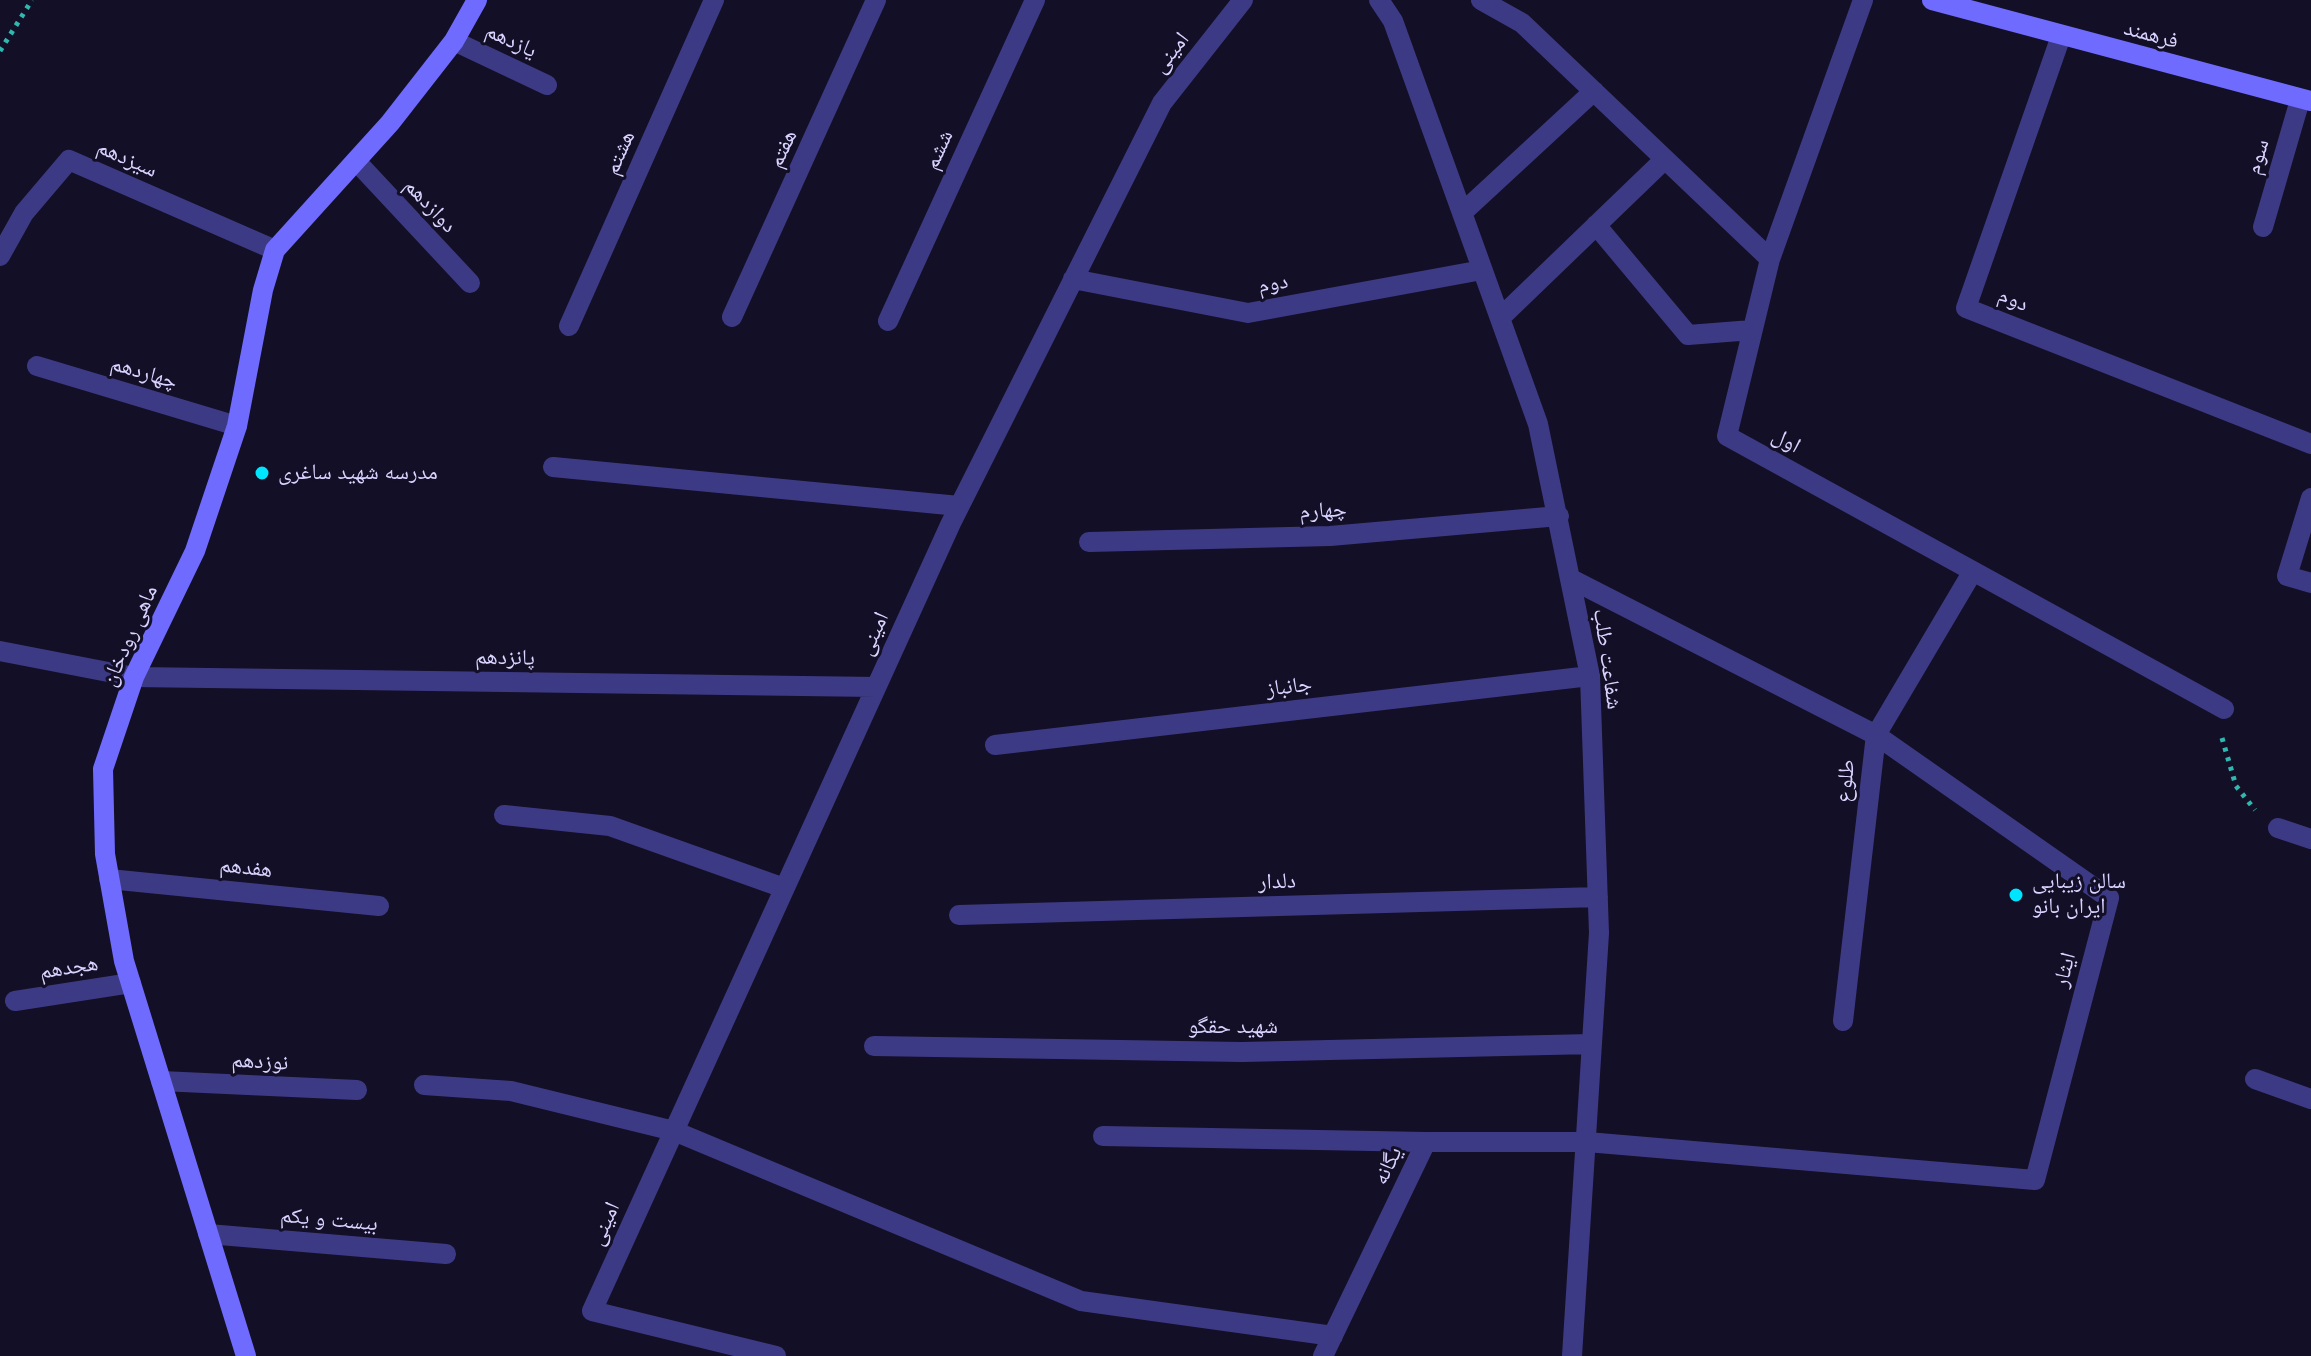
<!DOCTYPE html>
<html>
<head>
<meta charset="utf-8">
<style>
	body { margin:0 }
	canvas { display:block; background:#130f26 }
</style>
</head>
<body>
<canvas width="2311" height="1356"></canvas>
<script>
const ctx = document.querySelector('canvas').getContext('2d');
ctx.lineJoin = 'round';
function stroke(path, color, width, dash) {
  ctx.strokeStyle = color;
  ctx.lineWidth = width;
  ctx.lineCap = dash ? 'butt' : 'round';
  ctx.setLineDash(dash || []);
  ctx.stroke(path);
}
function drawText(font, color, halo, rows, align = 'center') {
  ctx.font = font + ' "Fira Sans","Noto Naskh Arabic",sans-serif';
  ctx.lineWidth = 6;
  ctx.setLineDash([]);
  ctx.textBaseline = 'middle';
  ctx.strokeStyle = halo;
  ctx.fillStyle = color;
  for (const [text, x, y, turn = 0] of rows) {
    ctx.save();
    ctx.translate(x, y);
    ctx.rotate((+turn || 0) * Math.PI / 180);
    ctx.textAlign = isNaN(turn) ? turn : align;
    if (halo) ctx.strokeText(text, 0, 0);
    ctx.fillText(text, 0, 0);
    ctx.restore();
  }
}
const path = new Path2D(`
	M0,51L32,0
	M2222,738L2236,786L2255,810`);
const street = new Path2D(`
	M1379,0L1393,21L1538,424L1590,676L1599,933L1572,1356
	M1481,0L1522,23L1770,259
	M1863,0L1770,259L1727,436L2224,709
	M2061,36L1966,308L2311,444
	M454,41L547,85
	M356,161L470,283
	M1462,213L1594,91
	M1596,225L1688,335L1752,330
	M2263,227L2300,100
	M0,256L24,213L69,160L275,250
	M1073,279L1248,313L1482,270
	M732,317L876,0
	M1500,318L1665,159
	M888,321L1035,0
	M569,326L714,0
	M37,366L237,426
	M553,467L959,506
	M2311,498L2287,576L2311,583
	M1089,542L1330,536L1559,516
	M0,651L134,677L876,687
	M995,745L1590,676
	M504,815L610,826L784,888
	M2278,828L2311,839
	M109,879L379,906
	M959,915L1598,897
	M15,1001L131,983
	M1843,1021L1876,735L1973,571
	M874,1046L1242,1052L1592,1044
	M2255,1079L2311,1099
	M161,1081L357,1090
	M424,1085L511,1091L674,1131L1081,1301L1333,1336
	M1103,1136L1426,1142
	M208,1234L446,1254
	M776,1356L592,1311L951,523L1162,103L1243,0
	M1323,1356L1426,1142H1587L2035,1180L2109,898L1876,735L1571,579`);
const secondary = new Path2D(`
	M1932,0L2311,101
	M246,1356L124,961L105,854L103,769L134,677L195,551L237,426L263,290L275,250L390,123L454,41L477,0`);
const markers = [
	[262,473,8,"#00e5ff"],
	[2016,895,8,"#00e5ff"]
];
const streetNames = [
	["فرهمند",2151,35,15],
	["یازدهم",511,41,25],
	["امینی",1171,53,-52],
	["هفتم",783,149,-65],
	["ششم",939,150,-65],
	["هشتم",620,153,-66],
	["سوم",2258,157,-74],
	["سیزدهم",127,159,24],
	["دوازدهم",430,206,47],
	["دوم",1273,284,-10],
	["دوم",2013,300,22],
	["چهاردهم",144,373,17],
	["اول",1786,441,29],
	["چهارم",1323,511,-3],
	["امینی",874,634,-66],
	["ماهی رودخان",130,636,-66],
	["پانزدهم",505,658,1],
	["شفاعت طلب",1607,659,82],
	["جانباز",1289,687,-7],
	["طلوع",1846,781,-84],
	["هفدهم",246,868,6],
	["دلدار",1277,882,-2],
	["هجدهم",69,968,-9],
	["ایثار",2065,970,-75],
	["شهید حقگو",1233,1027],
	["نوزدهم",260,1062,3],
	["یگانه",1388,1166,-64],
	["بیست و یکم",329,1220,5],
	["امینی",605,1224,-66]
];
const poiNames = [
	["مدرسه شهید ساغری",278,473],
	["سالن زیبایی",2032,882],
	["ایران بانو",2032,907]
];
stroke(path, '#2fb8b0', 5, [4, 6]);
stroke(street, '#3d3a85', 20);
stroke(secondary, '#6f6bff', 20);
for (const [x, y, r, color] of markers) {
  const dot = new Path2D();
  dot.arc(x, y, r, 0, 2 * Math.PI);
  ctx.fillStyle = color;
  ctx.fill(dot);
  stroke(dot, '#130f26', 3);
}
drawText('22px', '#d9d4ff', '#130f26', streetNames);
drawText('22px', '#d9d4ff', '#130f26', poiNames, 'left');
</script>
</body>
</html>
